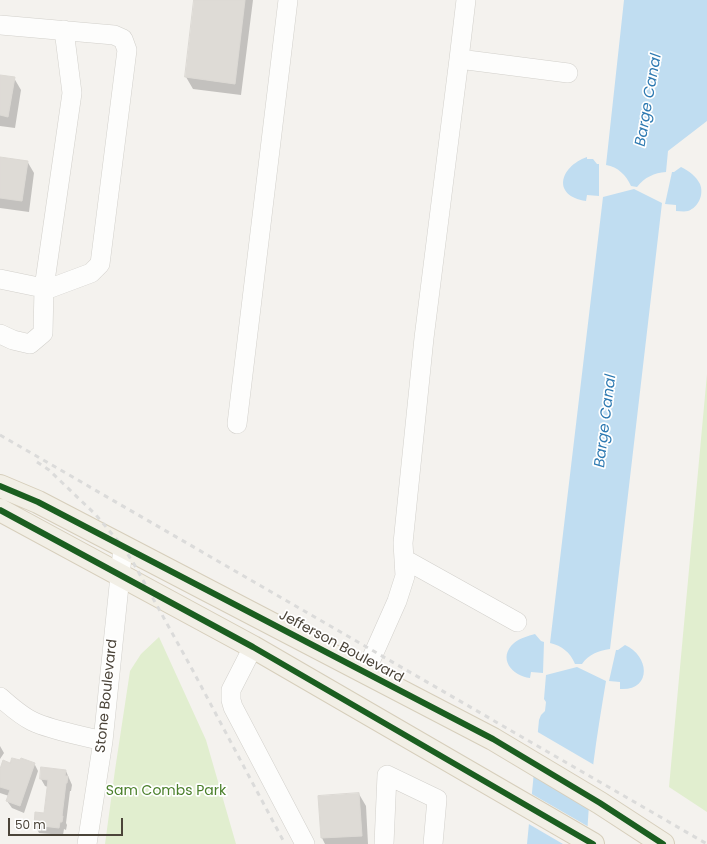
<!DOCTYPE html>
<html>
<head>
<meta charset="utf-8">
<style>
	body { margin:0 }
	#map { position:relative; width:707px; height:844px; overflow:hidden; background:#f4f2ee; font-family:Poppins,sans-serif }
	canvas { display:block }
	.scale { position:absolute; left:8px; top:818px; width:115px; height:18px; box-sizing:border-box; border:2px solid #4b4439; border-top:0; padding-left:5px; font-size:12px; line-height:14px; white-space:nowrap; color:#4b4439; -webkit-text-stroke:3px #fff; paint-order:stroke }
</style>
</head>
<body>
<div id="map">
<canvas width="707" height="844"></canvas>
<div class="scale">50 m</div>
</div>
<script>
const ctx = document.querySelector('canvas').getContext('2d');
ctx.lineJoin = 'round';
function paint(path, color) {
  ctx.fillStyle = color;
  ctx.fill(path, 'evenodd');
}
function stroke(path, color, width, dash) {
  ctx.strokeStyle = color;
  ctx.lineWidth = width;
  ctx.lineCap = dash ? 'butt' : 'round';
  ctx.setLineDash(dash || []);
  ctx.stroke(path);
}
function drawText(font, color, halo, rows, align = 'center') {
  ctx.font = font + ' Poppins,sans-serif';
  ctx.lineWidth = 3.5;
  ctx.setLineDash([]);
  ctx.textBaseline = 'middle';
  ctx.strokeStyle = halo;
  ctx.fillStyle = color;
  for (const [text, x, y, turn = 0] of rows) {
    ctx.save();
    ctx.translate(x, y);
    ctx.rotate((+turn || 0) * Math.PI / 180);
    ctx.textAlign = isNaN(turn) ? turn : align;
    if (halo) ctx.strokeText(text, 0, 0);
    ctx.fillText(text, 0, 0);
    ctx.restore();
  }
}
const green = new Path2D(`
	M707,374V812L669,787Z
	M159,637L206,740L236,844H105L115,770L130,671L141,654Z`);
const water = new Path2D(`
	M624,0H707V121L668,151L666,172C654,173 645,177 637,187L631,186C626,175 618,167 606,165Z
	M587,157V159H593L597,164H599V196L587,195L586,201C552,196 559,167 587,157Z
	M681,167C689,171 696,176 700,184C704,194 699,207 688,211C684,212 680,211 676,211V205L665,204L672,172H674Z
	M634,189L662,203L610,649C598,651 589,654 582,664H575C570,652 562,646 550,643L603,197Z
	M535,634L541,641L544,642L543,673L531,672L530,678C512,676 497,658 514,643C520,638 528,636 535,634Z
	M625,645C650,656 652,691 620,689V682L609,681L616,650H618Z
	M577,667L606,681C597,735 588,789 587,844H527L539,720L541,715L545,711L546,702L544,699L546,675Z`);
const pier = new Path2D(`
	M536,731L596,766L590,809L531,775Z
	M530,793L589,827V844H563L527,823Z`);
const shadow = new Path2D(`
	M195,0H253L241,95L193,89L186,77Z
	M0,76L14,78L21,90L15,128L0,126Z
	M0,158L27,161L34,173L29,212L0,208Z
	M0,746L4,753L0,759Z
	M34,763L38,771L24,813L12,808L7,801L9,796L0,793V772L11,764Z
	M66,771L72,785L71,791H70L66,823L67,825L66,830L64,829L63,835L39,833L35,825L45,814L48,787L45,786L41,779Z
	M359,794L366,806L368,844H325L322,838Z`);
const building = new Path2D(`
	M194,0H245L235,84L185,77Z
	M0,75L15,77L8,117L0,115Z
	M0,157L28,161L22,201L0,198Z
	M12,758L20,760L21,758L35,763L20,806L6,801L10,790L0,787V769L3,760L10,763Z
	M41,767L66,770L65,776H68L67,783H66L62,816H63L62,822H60L59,828L34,825L35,812L44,813L48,780L40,779Z
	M359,793L362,836L321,838L318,796Z`);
const minor = new Path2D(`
	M466,0L459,59L568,73
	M0,25L114,35L123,39L127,50L100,264L91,273L48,289L0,279
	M0,334L13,340L30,344L43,333L44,288L72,93L64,30
	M237,424L288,0
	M404,559L517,622
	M253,647L231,690V700L233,707L305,844
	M365,673L397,601L405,576L403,543L424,338L459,59
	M0,697C10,706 20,715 32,721C53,731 80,735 103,741
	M87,844L103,741L123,547
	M384,844L387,775L437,799L433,844`);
const major = new Path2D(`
	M0,486L38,502L493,739L600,803L663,844
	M0,510L253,647L593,844`);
const rail = new Path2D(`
	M0,435L707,844
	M37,462L49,470L96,515L123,547L134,564L192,669L285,844`);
const cycleway = new Path2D(`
	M0,486L38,502L493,739L600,803L663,844
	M0,510L253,647L593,844`);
const streetNames = [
	["Jefferson Boulevard",341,647,28],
	["Stone Boulevard",107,696,-84]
];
const parkNames = [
	["Sam Combs Park",166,791]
];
const waterNames = [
	["Barge Canal",649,100,-80],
	["Barge Canal",606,421,-83]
];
paint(green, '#e1eecf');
paint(water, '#c0ddf1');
paint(pier, '#f4f2ee');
paint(shadow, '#0003');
paint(building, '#dedbd6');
stroke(building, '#dcd9d4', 1);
stroke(minor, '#d2d0cb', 20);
stroke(major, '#d6cebb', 24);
stroke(minor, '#fdfdfc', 19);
stroke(major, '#f2efe6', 22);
stroke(rail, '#dbdbda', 3, [5, 5]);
stroke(cycleway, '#1b5e20', 6);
drawText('14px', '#4b4439', '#fff', streetNames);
drawText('14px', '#4a7f2a', '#fff', parkNames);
drawText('italic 15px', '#2e7ab2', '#fff', waterNames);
</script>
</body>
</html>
